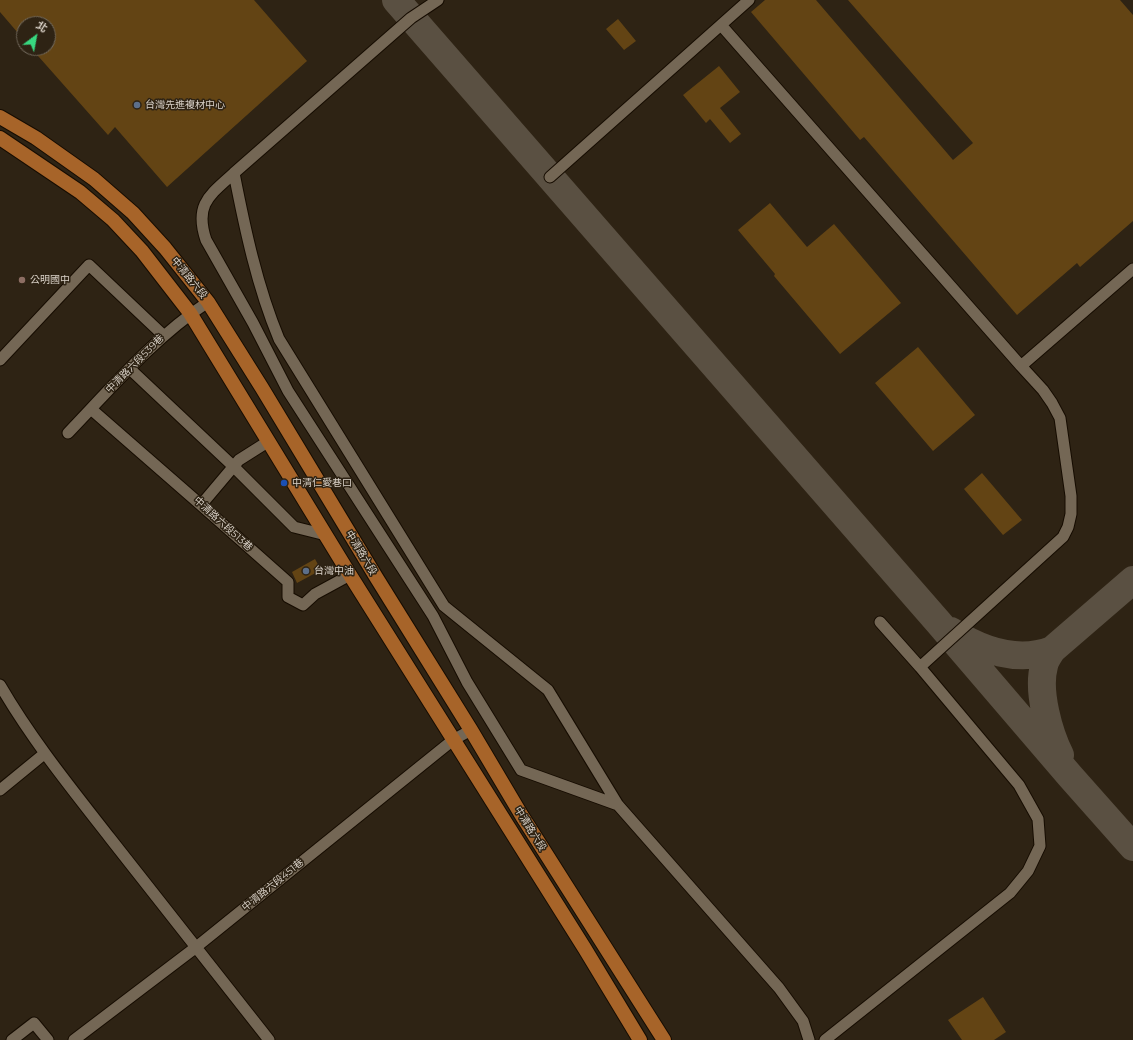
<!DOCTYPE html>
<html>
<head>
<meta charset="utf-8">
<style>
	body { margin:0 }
	#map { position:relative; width:1133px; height:1040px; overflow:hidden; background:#2e2314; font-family:Montserrat,"Noto Sans TC",sans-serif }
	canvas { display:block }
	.north { position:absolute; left:16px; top:16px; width:40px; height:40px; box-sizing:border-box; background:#2e2314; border:1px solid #72695c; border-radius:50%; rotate:32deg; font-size:11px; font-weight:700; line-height:16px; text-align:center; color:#d9d1c7 }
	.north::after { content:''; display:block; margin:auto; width:14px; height:18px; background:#38d880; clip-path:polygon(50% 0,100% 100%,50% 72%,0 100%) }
</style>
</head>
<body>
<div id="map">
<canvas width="1133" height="1040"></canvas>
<div class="north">北</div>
</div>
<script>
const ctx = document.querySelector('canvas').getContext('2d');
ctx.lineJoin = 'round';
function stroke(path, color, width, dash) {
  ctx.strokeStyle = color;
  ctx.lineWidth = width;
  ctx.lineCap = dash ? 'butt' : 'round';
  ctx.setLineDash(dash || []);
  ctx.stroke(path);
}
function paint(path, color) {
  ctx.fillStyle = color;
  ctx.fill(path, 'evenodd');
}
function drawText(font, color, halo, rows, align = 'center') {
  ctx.font = font + ' Montserrat,"Noto Sans TC",sans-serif';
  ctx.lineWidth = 3;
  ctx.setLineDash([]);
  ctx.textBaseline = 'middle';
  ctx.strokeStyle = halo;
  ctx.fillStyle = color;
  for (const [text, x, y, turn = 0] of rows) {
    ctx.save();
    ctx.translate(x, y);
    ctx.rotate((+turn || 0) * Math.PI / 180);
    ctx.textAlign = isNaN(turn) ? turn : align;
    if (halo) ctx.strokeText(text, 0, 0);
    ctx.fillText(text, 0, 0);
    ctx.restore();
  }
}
const taxiway = new Path2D(`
	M396,0L939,623L1070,776L1133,847
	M951,631C981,650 1018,663 1052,650
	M1060,755C1049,733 1037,691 1044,666C1045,660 1049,655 1052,650L1133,580`);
const building = new Path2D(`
	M0,0H254L307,61L167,187L115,127L108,135L31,48H48V24H24V40L0,12Z
	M765,0H816L953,160L973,143L848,0H1120L1133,15V221L1080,267L1077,263L1017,315L864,137L860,140L751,12Z
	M618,19L636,41L624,50L606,29Z
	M719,66L740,92L720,108L741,134L730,143L710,119L706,123L683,95Z
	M770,203L807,247L834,224L901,303L840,354L774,276L775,274L738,230Z
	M918,347L975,415L933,451L875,383Z
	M982,473L1022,520L1003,535L964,489Z
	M315,559L321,570L297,583L292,572Z
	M983,997L1006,1032L994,1040H962L948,1020Z`);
const minor = new Path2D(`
	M438,0L411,18L234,173C245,229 257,286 279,339L444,606L548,690L618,805L779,988L803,1021L809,1040
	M721,25L1021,366
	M234,173C210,195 194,204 206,240L253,323L288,391L433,616L467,682L521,770L618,805
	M550,177L749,0
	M0,360L89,265L163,335
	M130,369L233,466L294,527L326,535
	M91,409L201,505L288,582V597L303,605L315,594L350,575
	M68,433C112,387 155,337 208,302
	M201,505L239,460L269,441
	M920,667L1063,537L1068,527L1071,514V496L1060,418L1052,403L1043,390L1021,366L1133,269
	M0,685C32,740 71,788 110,838C163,905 216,973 269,1040
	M0,790L44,754
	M12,1040L34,1023L48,1040
	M74,1040L195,948L453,740L471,730
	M825,1040L1010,893L1028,871L1040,846L1038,819L1019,785L920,667L880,622`);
const major = new Path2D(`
	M0,117L36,138L94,179L133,213L165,248L208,302L262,388L376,577L471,730L522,816L664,1040
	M0,138L80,192L113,220L142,251L190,313L350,575L585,949L640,1040`);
const markers = [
	[137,105,4,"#5c6f8a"],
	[22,280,4,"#8d6e63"],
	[284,483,4,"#1a4fb4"],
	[306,571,4,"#5c6f8a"]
];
const poiNames = [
	["台灣先進複材中心",145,105],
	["公明國中",30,280],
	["中清仁愛巷口",292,483],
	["台灣中油",314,571]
];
const streetNames = [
	["中清路六段",189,278,51],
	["中清路六段539巷",135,364,-45],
	["中清路六段513巷",223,524,42],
	["中清路六段",361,553,59],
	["中清路六段",530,829,58],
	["中清路六段451巷",273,885,-39]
];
stroke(taxiway, '#5a5042', 28);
paint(building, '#634414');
stroke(minor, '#160c01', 13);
stroke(major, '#160c01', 16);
stroke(minor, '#746755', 11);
stroke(major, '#a76429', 14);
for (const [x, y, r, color] of markers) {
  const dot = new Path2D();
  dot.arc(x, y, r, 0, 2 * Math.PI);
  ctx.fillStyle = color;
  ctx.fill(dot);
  stroke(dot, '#2e2314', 1.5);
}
drawText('10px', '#d9d1c7', '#2e2314', poiNames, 'left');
drawText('10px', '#d9d1c7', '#2e2314', streetNames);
</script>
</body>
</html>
